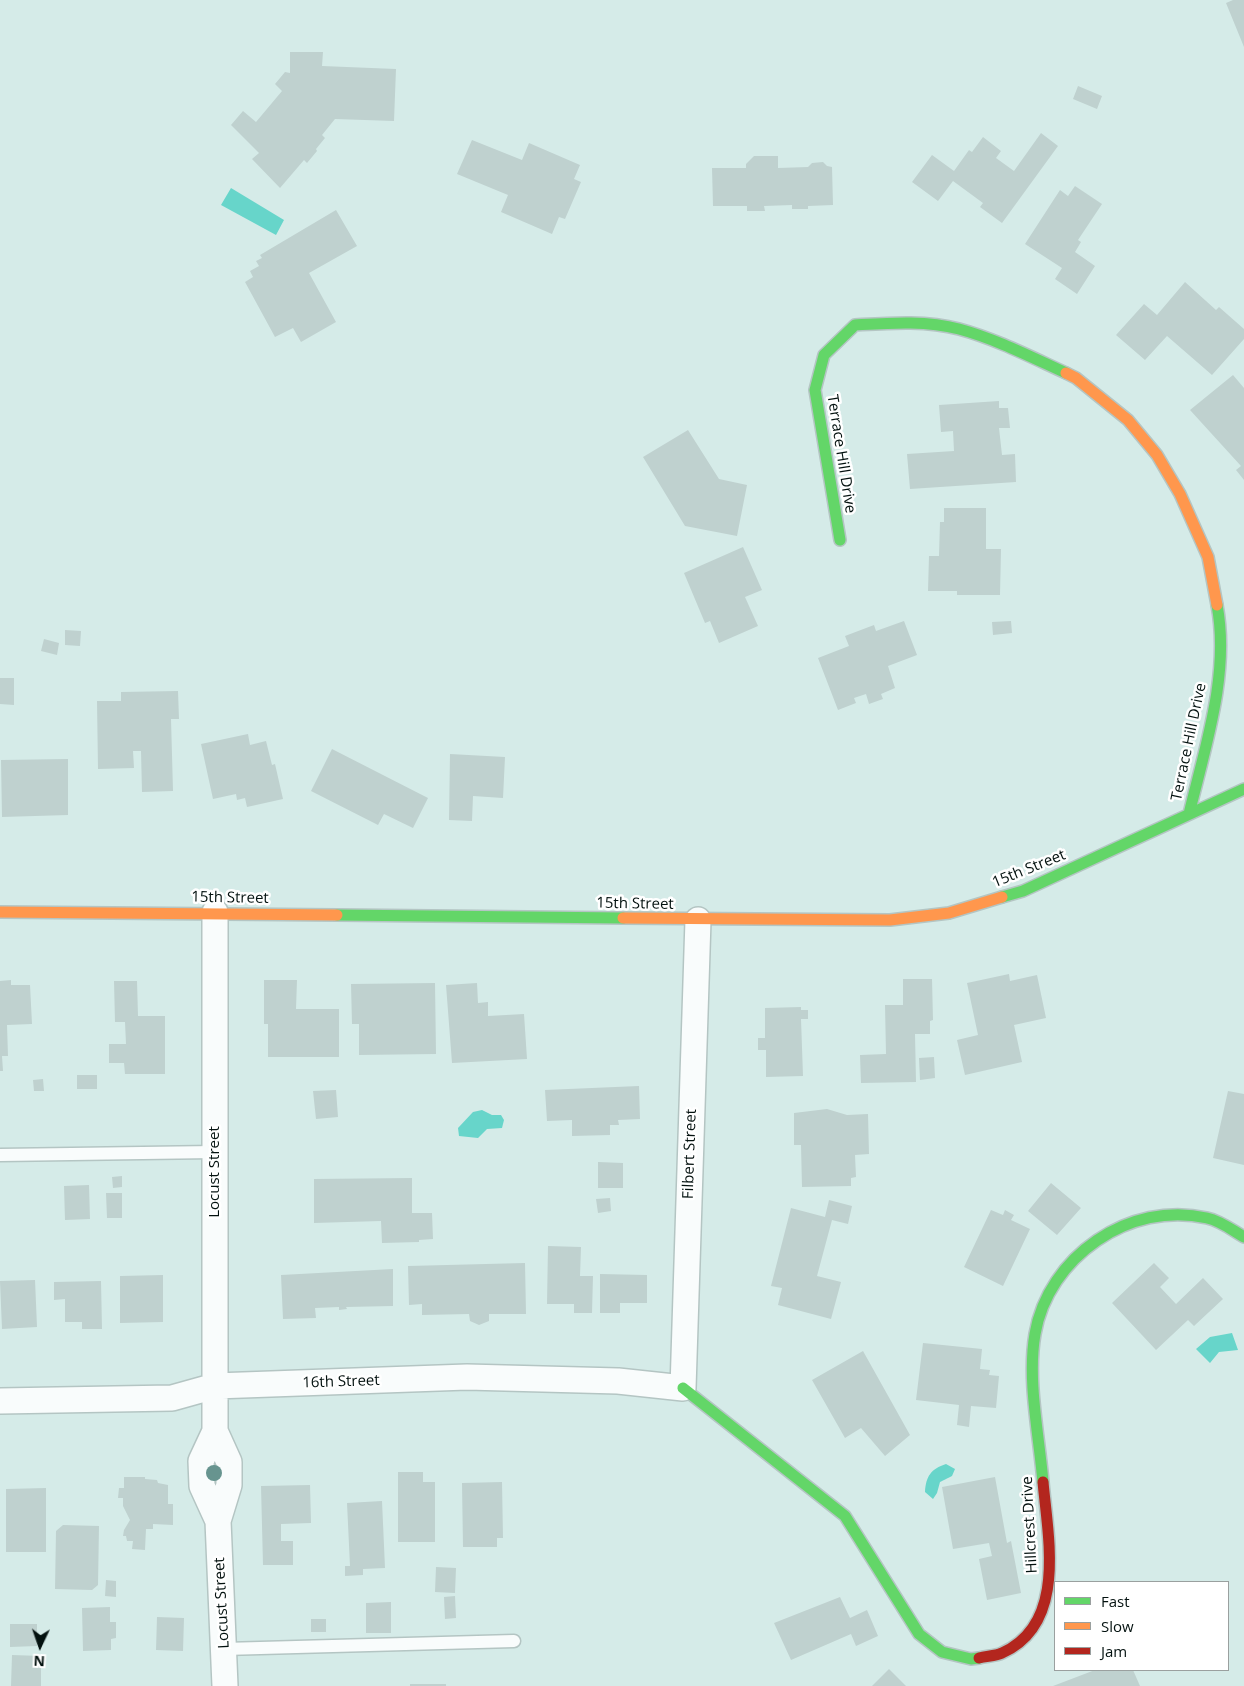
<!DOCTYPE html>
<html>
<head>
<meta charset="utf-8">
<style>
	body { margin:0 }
	#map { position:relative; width:1244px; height:1686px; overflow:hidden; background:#d5ebe8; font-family:"Open Sans",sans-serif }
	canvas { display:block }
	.legend { position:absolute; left:1054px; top:1581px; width:175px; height:90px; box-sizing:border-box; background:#fff; border:1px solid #9aa09f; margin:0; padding:6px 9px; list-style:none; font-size:15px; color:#03110f }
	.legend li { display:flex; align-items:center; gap:10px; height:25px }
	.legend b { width:25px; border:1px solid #9aa09f }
	.north { position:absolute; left:15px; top:1621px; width:50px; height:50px; -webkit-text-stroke:4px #fff; paint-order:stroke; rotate:183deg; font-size:14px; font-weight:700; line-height:20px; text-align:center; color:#03110f }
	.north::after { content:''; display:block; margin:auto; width:18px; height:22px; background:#03110f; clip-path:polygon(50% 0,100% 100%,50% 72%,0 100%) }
</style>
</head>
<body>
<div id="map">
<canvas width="1244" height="1686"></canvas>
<ul class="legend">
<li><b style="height:6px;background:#63d668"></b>Fast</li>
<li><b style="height:6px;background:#ff974d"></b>Slow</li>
<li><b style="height:6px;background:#b3261e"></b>Jam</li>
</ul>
<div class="north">N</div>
</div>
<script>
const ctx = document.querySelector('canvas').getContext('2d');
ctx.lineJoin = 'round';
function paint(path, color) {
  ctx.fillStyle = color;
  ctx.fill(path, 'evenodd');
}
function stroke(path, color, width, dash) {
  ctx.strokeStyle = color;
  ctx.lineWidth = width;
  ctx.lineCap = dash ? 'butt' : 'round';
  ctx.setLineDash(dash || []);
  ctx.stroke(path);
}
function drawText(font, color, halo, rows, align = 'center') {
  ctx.font = font + ' "Open Sans",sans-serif';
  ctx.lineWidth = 5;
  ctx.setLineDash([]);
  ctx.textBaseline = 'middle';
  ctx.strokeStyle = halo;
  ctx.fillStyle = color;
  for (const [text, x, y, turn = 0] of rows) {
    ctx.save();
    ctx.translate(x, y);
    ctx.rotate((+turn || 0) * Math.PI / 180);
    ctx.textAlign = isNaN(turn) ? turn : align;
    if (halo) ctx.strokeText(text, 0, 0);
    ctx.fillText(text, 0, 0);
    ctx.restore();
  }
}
const water = new Path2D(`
	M231,188L284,220L276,235L221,205Z
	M482,1110L492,1115H501L504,1120L502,1128L487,1129L478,1138L459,1136L458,1128L473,1112Z
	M1232,1333L1238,1350L1219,1352L1210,1363L1196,1349L1210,1337Z
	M946,1464L955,1469L952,1476L940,1482L937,1493L933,1499L925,1492C926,1476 931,1469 946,1464Z`);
const building = new Path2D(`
	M1233,0H1244V47L1226,3Z
	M290,52H323L322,66L396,69L394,121L335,119L322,135L325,138L316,149L317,151L307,163L304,160L280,188L252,159L259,153L231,125L243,111L256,122L282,91L275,84L285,72L290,73Z
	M1078,86L1102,96L1097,109L1073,99Z
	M1041,133L1058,146L1002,223L980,207L983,203L953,181L938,201L912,182L932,155L954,171L969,150L972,152L983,137L1001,151L996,158L1014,171Z
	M472,140L522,160L529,143L580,165L574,179L581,182L565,219L559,217L552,234L501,212L508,195L457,174Z
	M754,156H778V168L808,167L812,163L823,162L827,166L832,167L833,205L808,206V209H792V205L764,206L765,211H747V206H713L712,168H746V164Z
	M1075,186L1102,204L1078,240L1081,242L1075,252L1095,266L1077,294L1055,279L1062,268L1025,244L1060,190L1068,196Z
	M336,210L357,246L309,273L336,322L301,342L293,328L275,337L245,282L253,277L250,271L259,266L256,261L262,258L260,255Z
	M1185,282L1216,310L1219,307L1244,329V339L1212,375L1167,336L1145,360L1116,335L1144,304L1157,315Z
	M1233,375L1244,388V480L1236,470L1241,466L1190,410Z
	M999,401V408H1008L1010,428H999L1002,455L1015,454L1016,482L910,489L907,454L954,451L953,431L941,432L939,405Z
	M688,430L719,479L747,485L737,536L685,526L643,457Z
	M944,508H986V549H1001L1000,595H957V591H928L929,556H939L940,522H944Z
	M743,547L762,590L745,597L758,626L719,643L710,621L705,623L684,573Z
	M904,621L917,655L888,666L895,688L881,694L883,699L869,704L866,694L854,698L856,703L838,710L818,658L849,646L845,636L874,625L876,631Z
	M1011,621L1012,633L993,635L992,622Z
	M65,630L81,631L80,646L65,645Z
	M44,639L59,643L57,655L41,651Z
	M0,678H14V705L0,704Z
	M178,691L179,719H171L173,791L142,792L141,751H133L134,768L98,769L97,701H121V692Z
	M248,734L250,745L266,741L272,765L275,764L283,799L247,807L245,798L237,800L236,794L213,799L201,744Z
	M332,749L428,798L413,828L384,814L378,825L311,791Z
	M450,754L505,757L503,798L473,796L472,821L449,820Z
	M68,759V815L2,817L1,760Z
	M1009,974L1010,981L1037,975L1046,1018L1014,1025L1022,1062L965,1075L957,1040L978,1035L967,983Z
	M903,979H932L933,1020L930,1021V1034H915L916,1082L861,1083L860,1055L886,1054L885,1005H903Z
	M11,980V985H30L32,1024L7,1025L8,1056H2L3,1071H0V981Z
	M264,980H297L296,1009H339V1057H268V1024H264Z
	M114,981H137L138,1016H165V1074H125L124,1063H109V1044H126L125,1022H115Z
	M435,983L436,1054L359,1055V1024H352L351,984Z
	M477,983L478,1003L488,1002V1016L524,1014L527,1059L452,1063L446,985Z
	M801,1007V1010H808V1019H801L803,1076L766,1077V1050H758V1038H765V1008Z
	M934,1057L935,1078L920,1080L919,1058Z
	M77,1075H97V1089H77Z
	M43,1079L44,1091H34L33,1080Z
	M639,1086L640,1119L618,1120L619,1125H610V1135L572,1136V1120L547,1121L545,1090Z
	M336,1090L338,1117L316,1119L313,1091Z
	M1228,1091L1244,1094V1165L1213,1158Z
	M827,1109L847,1115L868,1114L869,1154L855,1155L856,1177L851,1178V1186L802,1187L801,1145H794V1113Z
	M598,1162L623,1163V1188H598Z
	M122,1176V1187L113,1188L112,1177Z
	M412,1178V1213H432L433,1239L419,1240V1242L382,1243L381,1221L314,1223V1179Z
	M1051,1183L1081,1208L1057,1235L1028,1211Z
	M89,1185L90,1219L65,1220L64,1186Z
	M106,1193H122V1218H107Z
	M610,1198L611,1211L598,1213L596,1199Z
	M829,1200L852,1206L848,1224L832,1220L817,1276L841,1282L831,1319L778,1305L782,1288L771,1286L791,1208L825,1217Z
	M991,1210L1003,1215L1005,1210L1014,1215L1011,1220L1030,1229L1003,1286L964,1267Z
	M548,1246L581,1247L580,1276H593L592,1313H574V1304H547Z
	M525,1263L526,1314H489V1321L479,1325L470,1321L469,1314L422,1315V1304L409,1305L408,1266Z
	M1154,1263L1169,1278L1160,1287L1176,1304L1203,1278L1223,1299L1194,1326L1188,1320L1156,1350L1112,1303Z
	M393,1269V1306L346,1307L347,1309L339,1310V1307L315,1308L316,1318L283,1319L281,1275Z
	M600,1274L647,1275V1303H620V1313H600Z
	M163,1275V1322L120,1323V1276Z
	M35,1280L37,1327L2,1329L0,1281Z
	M101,1281L102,1329H82V1322H65V1299L54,1300V1282Z
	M923,1343L982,1349L980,1369L990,1370L989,1375L999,1376L996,1408L971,1406L969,1427L957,1425L959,1405L916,1400Z
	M863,1351L910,1435L885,1456L861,1428L845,1438L812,1380Z
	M398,1472H423V1482H435V1542H398Z
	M124,1477H145V1479L157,1480L158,1483L168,1485V1504H173V1525L153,1524V1529H146L145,1550L132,1549L133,1541H127L126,1536H123L124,1530L130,1520L123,1506V1498H118L119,1488H124Z
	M995,1477L1007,1543L1011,1541L1021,1593L987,1600L979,1559L992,1556L989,1543L953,1549L942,1487Z
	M502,1482L503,1538H497V1547H463L462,1483Z
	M310,1485L311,1523L281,1524V1541H293V1565H263L261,1486Z
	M46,1488V1552H6V1489Z
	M382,1501L385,1568L363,1569V1575L345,1576V1566H350L347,1503Z
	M63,1525L99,1526L98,1585L92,1590L55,1589L56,1531Z
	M436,1567L456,1568L455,1593L435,1592Z
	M106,1580L116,1581V1597L105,1596Z
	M455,1596L456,1618L445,1619L444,1597Z
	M840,1597L850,1618L867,1610L878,1636L856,1646L851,1634L791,1660L774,1623Z
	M391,1602V1633H366V1603Z
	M110,1607V1622H116V1638L111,1639V1650L83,1651L82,1608Z
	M157,1617L184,1618L183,1651L156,1650Z
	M311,1619H326V1632H311Z
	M10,1624H37V1646L10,1647Z
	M12,1655L41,1656V1686H11Z
	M889,1669L906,1686H872Z
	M1095,1670H1133L1140,1686H1053Z
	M410,1684H446V1686H410Z`);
const lane = new Path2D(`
	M0,1155L214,1152
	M224,1649L514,1641`);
const street = new Path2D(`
	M215,912V1431L229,1462V1485L218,1521L225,1686
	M0,1401L172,1398L215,1386L467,1377L618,1381L683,1388L698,920
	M215,1431L201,1461L202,1486L218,1521`);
const fast = new Path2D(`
	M840,540L815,390L824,355L855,325C889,323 925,320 959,329C996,339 1031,357 1066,373
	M1189,814C1205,747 1230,674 1217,605
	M1002,897L1023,891L1244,789
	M337,915L623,918
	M683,1388L845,1516L919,1634L942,1652L971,1659L979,1658
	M1043,1482C1039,1435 1027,1380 1035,1334C1048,1257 1130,1200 1207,1218C1221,1221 1232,1230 1244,1237`);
const slow = new Path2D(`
	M1066,373L1076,378L1128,420L1157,455L1180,494L1208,557L1217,605
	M0,912L337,915
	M623,918L890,920L949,913L1002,897`);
const jam = new Path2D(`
	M979,1658C987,1656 996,1656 1002,1653C1067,1624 1048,1538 1043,1482`);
const trees = [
	[214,1473]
];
const streetNames = [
	["Terrace Hill Drive",841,454,81],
	["Terrace Hill Drive",1189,742,-78],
	["15th Street",1029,869,-22],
	["15th Street",230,898,1],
	["15th Street",635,904,1],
	["Filbert Street",690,1154,-88],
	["Locust Street",215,1172,-90],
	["16th Street",341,1382,-2],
	["Hillcrest Drive",1030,1525,-93],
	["Locust Street",222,1603,-93]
];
paint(water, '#67d5ca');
paint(building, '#bfd1cf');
stroke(lane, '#b4c5c3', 15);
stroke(street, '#b4c5c3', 28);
stroke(fast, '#b4c5c3', 14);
stroke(slow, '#b4c5c3', 14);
stroke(jam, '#b4c5c3', 14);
stroke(lane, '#f9fcfc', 12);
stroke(street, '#f9fcfc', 25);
stroke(fast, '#63d668', 11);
stroke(slow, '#ff974d', 11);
stroke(jam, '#b3261e', 11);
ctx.fillStyle = '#67948f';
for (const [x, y] of trees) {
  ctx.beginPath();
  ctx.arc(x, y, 8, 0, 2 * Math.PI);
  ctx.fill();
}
drawText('15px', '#03110f', '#fff', streetNames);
</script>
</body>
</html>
